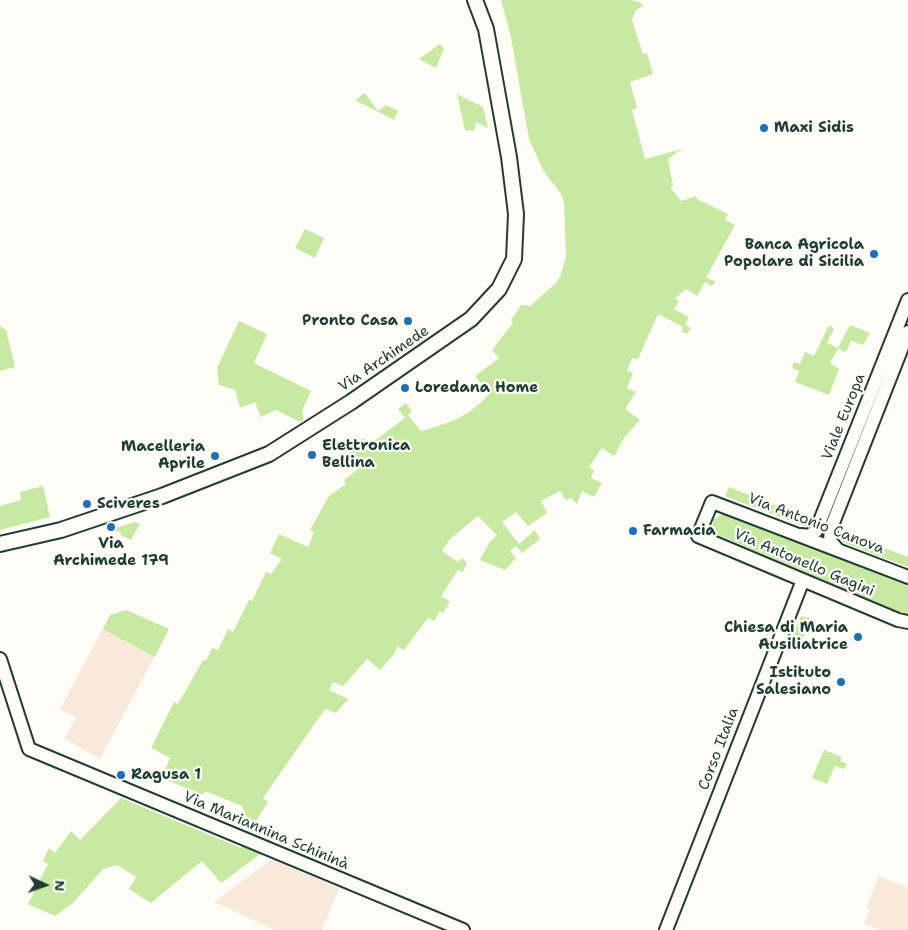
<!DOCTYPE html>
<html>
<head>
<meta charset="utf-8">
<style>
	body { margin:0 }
	#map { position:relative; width:908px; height:930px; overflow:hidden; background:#fdfcf7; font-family:"Shantell Sans",sans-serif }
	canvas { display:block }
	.north { position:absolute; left:20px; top:860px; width:50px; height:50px; -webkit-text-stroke:4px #fdfcf7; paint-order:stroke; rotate:93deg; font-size:14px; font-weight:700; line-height:20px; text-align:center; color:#1f3d34 }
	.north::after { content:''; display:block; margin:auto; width:18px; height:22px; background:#1f3d34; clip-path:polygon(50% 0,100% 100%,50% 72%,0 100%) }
</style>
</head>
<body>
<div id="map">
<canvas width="908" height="930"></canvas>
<div class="north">N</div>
</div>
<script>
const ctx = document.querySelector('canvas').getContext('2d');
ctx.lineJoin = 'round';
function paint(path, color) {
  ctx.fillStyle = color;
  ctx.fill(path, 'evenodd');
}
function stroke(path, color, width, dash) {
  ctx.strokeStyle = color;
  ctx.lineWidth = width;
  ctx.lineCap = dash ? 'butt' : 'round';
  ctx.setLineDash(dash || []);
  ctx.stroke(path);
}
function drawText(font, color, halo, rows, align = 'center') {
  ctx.font = font + ' "Shantell Sans",sans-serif';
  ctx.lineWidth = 4.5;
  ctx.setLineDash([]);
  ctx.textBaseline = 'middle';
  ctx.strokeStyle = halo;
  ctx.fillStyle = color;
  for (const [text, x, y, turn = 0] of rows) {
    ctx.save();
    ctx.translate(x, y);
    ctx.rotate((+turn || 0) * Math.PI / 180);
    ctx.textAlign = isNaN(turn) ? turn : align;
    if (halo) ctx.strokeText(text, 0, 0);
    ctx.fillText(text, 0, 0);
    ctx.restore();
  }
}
const built = new Path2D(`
	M126,610L169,629L100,759L65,739L76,717L60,709L110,615Z
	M272,859L339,888L322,930H275L214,902Z
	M879,876L908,888V930H880L864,923L870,910L866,908Z`);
const green = new Path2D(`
	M501,0H631L640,2L643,6L636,10L632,20L643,54L647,53L653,74L630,82L637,108L632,110L645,159L682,149L668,159L673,186L670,187L681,201L696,196L697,199L728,214L725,220L735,225L706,278L715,281L712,286L705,282L697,296L686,289L675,298L679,301L674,309L689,317L685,325L691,328L687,334L681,331L683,327L658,314L638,359L632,358L627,371L633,373L627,388L636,392L625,409L640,420L624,438L614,456L602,448L589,467L594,470L591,478L602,483L594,497L582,491L577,504L571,498L566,500L560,491L541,501L547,513L528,526L516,512L502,522L519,544L535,530L540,539L522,553L516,546L510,551L516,558L505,570L480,560L489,543L497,535L478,516L450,539L442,551L458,562L462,558L467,563L463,572L458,570L441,596L450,602L443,613L440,611L434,621L428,618L404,650L397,646L395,653L380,670L367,659L343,686L333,682L329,690L348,699L336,713L325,709L263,798L268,802L252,827L242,806L205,791L203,795L162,778L170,758L151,748L174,702L178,704L203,660L206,661L212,648L218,650L228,629L233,632L249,600L252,601L266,572L271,574L282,559L270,553L279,534L308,547L314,532L310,530L329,496L346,484L344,480L361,467L348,450L363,438L369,445L405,418L398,409L406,403L412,411L408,415L421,431C450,423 469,417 489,394L475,376L499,358L492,350L513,323L511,320L521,305L530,306L555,284L560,277L566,257L564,203L561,194L543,170L529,139L511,37Z
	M440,44L444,49L436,68L419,59Z
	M365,93L378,111L386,105L398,111L394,120L355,100Z
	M457,94L483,107L488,128L476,122L474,131L465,130Z
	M305,229L324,238L315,258L295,248Z
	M239,321L267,334L254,363L311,391L302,411L304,419L300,422L276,410L261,417L255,402L240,408L235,390L219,385L217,368Z
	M829,325L834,329L827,343L838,348L850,325L870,333L863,345L851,341L846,352L838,349L830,363L839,369L829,395L795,382L799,371L792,368L794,362L800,364L805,352L814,356Z
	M0,326L6,330L15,367L0,371Z
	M43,486L50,517L0,530V506L21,500L20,492Z
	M729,487L811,520L807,526H803L725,496Z
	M723,514L908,586V613L900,612L716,534L712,530L713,520Z
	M135,522L140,524L131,540L122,536L119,531L114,532L113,529Z
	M842,532L908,557V567L842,542Z
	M126,610L169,629L155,657L103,629L110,615Z
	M801,616L811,619L802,640L793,636Z
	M824,750L842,757L840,761L847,764L844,769L835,766L827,784L812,778Z
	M121,798L241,848L243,845L262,853L221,883L202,861L151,903L129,889L136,877L117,865L103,869L73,903L55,916L28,904L48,864L43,861L49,848L55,853L71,831L80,840Z`);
const secondary = new Path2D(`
	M801,535L808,536L816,531L908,300
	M838,550L830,541L831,528L908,332
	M908,577L712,502L698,536L898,620L908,622
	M0,659L29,749L463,930
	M666,930L803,580`);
const primary = new Path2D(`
	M0,544L61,530L162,496L269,454L351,402L471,319L499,289L514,259L516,214L509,157L486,29L475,0`);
const markers = [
	[764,128,5,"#1f6fb2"],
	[874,254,5,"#1f6fb2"],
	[408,321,5,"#1f6fb2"],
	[405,388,5,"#1f6fb2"],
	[312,455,5,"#1f6fb2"],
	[215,456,5,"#1f6fb2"],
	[87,504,5,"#1f6fb2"],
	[111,527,5,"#1f6fb2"],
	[633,531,5,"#1f6fb2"],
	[858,637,5,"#1f6fb2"],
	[841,682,5,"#1f6fb2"],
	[121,775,5,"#1f6fb2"]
];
const poiNames = [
	["Maxi Sidis",774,128],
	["Banca Agricola",864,245,"right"],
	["Popolare di Sicilia",864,262,"right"],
	["Pronto Casa",398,321,"right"],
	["Loredana Home",415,388],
	["Elettronica",322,446],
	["Bellina",322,463],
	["Macelleria",205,447,"right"],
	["Aprile",205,464,"right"],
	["Sciveres",97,504],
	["Farmacia",643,531],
	["Via",111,544,"center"],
	["Archimede 179",111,561,"center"],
	["Chiesa di Maria",848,628,"right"],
	["Ausiliatrice",848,645,"right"],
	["Istituto",831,673,"right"],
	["Salesiano",831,690,"right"],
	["Ragusa 1",131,775]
];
const streetNames = [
	["Via Archimede",384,359,-34],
	["Viale Europa",844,417,-68],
	["Via Antonio Canova",816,524,21],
	["Via Antonello Gagini",804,563,23],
	["Corso Italia",719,749,-69],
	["Via Mariannina Schininà",266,831,23]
];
paint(built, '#f8e9db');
paint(green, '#c7e9a1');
stroke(secondary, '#1f3d34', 16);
stroke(primary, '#1f3d34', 18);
stroke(secondary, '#fdfcf7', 12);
stroke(primary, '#fdfcf7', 14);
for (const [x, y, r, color] of markers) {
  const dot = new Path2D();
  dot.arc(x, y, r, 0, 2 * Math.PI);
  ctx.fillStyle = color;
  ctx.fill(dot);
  stroke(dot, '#fdfcf7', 2);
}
drawText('bold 15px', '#1f3d34', '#fdfcf7', poiNames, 'left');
drawText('15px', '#1f3d34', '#fdfcf7', streetNames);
</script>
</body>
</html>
